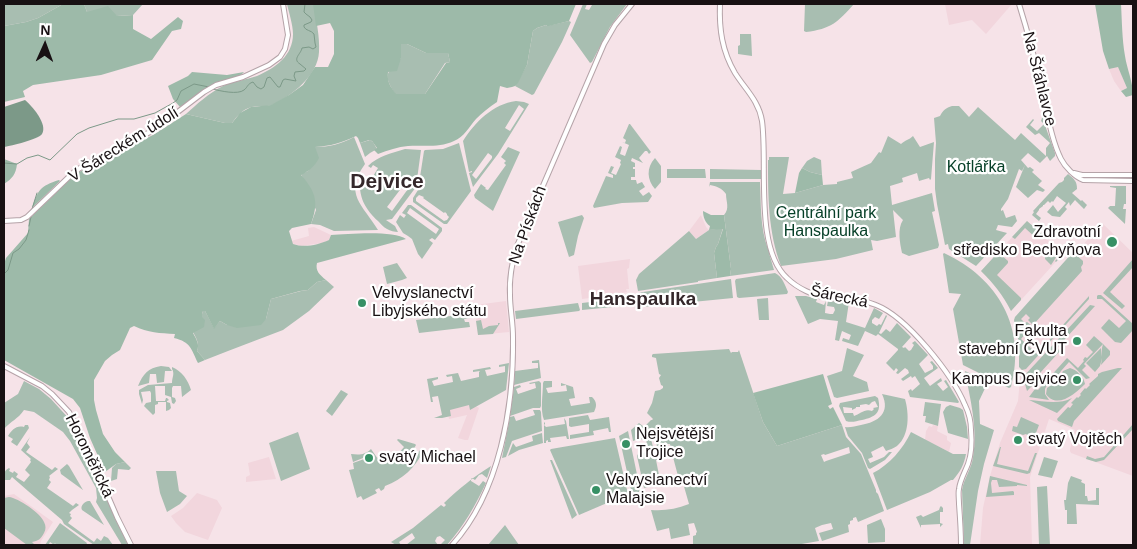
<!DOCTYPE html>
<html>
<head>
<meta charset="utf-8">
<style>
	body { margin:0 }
	#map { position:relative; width:1137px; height:549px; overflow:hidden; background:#f6e3e8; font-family:Helvetica,sans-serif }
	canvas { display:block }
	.frame { position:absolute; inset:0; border:5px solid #181113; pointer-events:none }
	.north { position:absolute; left:20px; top:20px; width:50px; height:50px; -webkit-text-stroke:4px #fff; paint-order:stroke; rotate:2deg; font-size:14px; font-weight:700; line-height:20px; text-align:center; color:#181113 }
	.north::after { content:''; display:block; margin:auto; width:18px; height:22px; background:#181113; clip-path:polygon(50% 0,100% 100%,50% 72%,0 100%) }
</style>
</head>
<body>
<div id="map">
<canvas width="1137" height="549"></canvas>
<div class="frame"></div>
<div class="north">N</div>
</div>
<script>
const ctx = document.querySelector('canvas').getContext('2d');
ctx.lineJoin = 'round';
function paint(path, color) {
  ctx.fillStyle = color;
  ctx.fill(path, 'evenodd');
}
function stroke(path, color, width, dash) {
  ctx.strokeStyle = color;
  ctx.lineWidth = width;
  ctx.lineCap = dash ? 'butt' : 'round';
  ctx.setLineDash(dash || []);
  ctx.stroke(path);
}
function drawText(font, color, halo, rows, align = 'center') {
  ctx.font = font + ' Helvetica,sans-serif';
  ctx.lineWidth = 4.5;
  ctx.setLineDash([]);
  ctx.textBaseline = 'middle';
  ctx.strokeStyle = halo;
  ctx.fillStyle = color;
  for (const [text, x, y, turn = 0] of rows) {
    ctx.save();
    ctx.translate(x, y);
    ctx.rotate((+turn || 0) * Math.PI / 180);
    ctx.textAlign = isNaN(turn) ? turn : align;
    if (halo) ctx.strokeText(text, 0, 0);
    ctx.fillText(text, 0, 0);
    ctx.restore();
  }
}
const built = new Path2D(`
	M945,4H1012L986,34L972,20L949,25Z
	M1118,66L1127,88L1121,91L1114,81L1109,69Z
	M701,215L706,227L709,230L696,239L689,231Z
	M1027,221L1063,254L1011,311L1002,294L991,281L981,271Z
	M1102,223L1133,253V476L1071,453L1070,451V449L1075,430L1049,419L1030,477L1032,545H980L983,508L990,476L1000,443L1018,401L1022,359L1017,320Z
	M314,227L331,235L329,240L323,243L301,246L293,244L291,241L309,236L308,228Z
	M630,259L629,268L627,269L629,289H626L627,292L616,294L614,295L582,299L578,266Z
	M506,301L509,332L478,335L474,306L475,305Z
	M471,403L479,408L468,440H465L458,438L467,415L449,419L447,408Z
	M933,425L938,426L937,431L947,436V440L951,443L949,452L925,440L926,431L929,426L932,427Z
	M269,457L276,479L246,482V477L250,475L248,463Z
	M197,493L217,500L222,508L208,540L185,532L176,523L171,516L183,508Z
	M14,494L53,522L41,541L40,545H4V496Z`);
const green = new Path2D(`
	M4,4H63L38,18L26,22L4,26Z
	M84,4H143L133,15L117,16L87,12Z
	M287,4H313L314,5C316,21 320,36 319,52C318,75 292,96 272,105C265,107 259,105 252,107C243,109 237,116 232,123H225L186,114C197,104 209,93 223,86C234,81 246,80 257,76C275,68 293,56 293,34C293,25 289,13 287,4Z
	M583,4H587L585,9L589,10L592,5L590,4H627L610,27L592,62L590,63L570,35Z
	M805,4H854C838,22 831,29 806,32L804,31Z
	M569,21L571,22L562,42L534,94L532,95L515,86L527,65L533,31L537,28L546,25L547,26Z
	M740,34H751L752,56L738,54V46L740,45Z
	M400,44H407L426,53H448L450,62L445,63L425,94H395C383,74 386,74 401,58Z
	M516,101L524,102L529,104L498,154L473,187L469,173L472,172V171L469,172L463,141C475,122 493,104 516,101ZM519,105L524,109L510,131L505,128ZM488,153L492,156V158L476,179L472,175Z
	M952,106H959L969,117L978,107L1015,140L1021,133L1046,156V148L1050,143L1039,133L1035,135L1026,127L1033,119L1034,120L1030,125L1037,131L1044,124L1041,121L1042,118V111L1046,128L1055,153V156L1050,161L1047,156L1040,163L1028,153L1021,160L1028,168L1030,167L1034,170L1032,172L1042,181L1038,185L1045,190L1043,192L1037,190L1028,198L1016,187L1025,165L1022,171L1019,169L1008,199L1001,209V211L1003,210L1006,218L1015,215L1017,221L1012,227L998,225L996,230L1007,233L976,266L949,249L948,244L945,245L937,204L935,189V159L936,143L934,118L940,116C943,110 946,108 952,106Z
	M629,124H630L651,152L649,154L647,151H645L639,158L643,163L632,158L631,161L635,163V167H633V169H635V177H631V180H636L637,184L642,182L645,187L639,191L643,196L649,192L652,196L648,202L622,203L594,208L593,206L606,176L613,178V175L608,173L611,166L614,167L611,173L616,175L621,164L620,163L621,160L615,157L620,146L622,147L620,154L625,156L629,145L622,142L625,143L626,140L623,138Z
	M888,136L901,144C905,140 909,140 913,136L920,147L934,142L931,179L930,180L929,178L919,181L917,173L902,178L903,182L890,186L892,205L932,193L935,211L932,212L939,245L938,248L909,256L902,253C900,243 897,229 903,220L893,210L896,237L877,241L871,240L873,250L836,259L781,266C768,232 768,196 768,160H769V157H789L783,194L795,193L823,185L837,184V182L853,178L851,172L871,163L879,152L881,153Z
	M354,137L365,164C343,194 363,205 378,230L334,231L320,225L311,224L316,210L301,174L308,171L315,147C329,147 341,144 354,137Z
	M370,140L373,142L377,149L370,153L365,157L360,143Z
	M459,143L471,191L447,224H444L413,202V198L418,190L424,151L425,150L443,149ZM419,195L424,197L423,198L444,213L445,212L447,214V215L449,217L447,220L444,221L416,201V198Z
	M508,147L520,152L493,211L475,198L474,195L481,184L486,188L485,189L488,190L506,165L504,163L506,161L501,157Z
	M405,149L421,150L416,187L392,219L386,220L395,226L398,232C395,232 390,231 387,229C383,227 380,223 378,221C366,210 357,196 361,178L369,183L378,168L373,165L371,168L368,166C378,156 392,153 405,149ZM409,178L413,182L392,211L387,207Z
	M814,157L821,160L822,175L810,172L802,168L807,161Z
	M655,158L661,166V182L655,189C647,180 646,168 655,158Z
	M667,169H705L706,178H667Z
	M710,169L761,170V179H710Z
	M1068,174C1074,179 1077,181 1077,189L1072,193L1081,201L1082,200L1087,205L1084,209L1075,200L1070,206L1069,202L1065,207L1067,209L1060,217L1052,216L1047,212L1053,205L1058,212L1066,203L1057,196L1053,202L1052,201L1050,203L1048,201L1044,205H1043V206L1039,209V210L1036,214L1041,218L1039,221L1032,215L1034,212L1033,211L1059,183L1062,182L1064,180V178Z
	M710,182H760C761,204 760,228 768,249L763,222V200C764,224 767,247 776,270L769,253L774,270L730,276L731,269L724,215C730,208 726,202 726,194C722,188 716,186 710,185L709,187Z
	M1110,186H1126V204H1124L1123,209H1126L1125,224L1108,208L1110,206H1115L1116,188L1110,187Z
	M408,205H411L442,228V231L435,240L432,238L429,240L433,243L422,259L418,254L412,239L408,236L403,233L396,222L400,215L404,218L406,215L402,213ZM410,208L439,229L436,234L407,213Z
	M582,215L584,218L578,236L574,255L569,257L558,222Z
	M1027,221L1042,234L1037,239L1025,228L1015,239L1012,237Z
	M723,228L718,244L716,247L714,253L717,278L698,281V282L638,291L636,280L639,274L689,231L696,239L709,230Z
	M1005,245L1006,247L1000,254L1008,261V263L997,275L1021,298V300L1011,311C1003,295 993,283 981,271Z
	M1053,245L1063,254L1056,262L1055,261L1058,258L1057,256L1051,265L1045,259V257L1054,247Z
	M1073,252L1083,261V264L1081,267L1082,271L1033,325L1028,320L1030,318L1026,314L1021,319L1025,323L1027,322L1032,326L1021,339L1037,354L1098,286L1089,296V299L1049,343H1046L1044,346V349L1026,369L1022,370L1019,367V343L1014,320L1015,317Z
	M944,253C998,278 1027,328 1011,387L1009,388L963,365L953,309L961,294L949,293L943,254Z
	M1133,259V267L1110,292L1125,306L1122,309L1103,293Z
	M397,263L407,278L402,280L387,284L383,267Z
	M775,273C782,276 785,285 788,292L787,294L739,298L737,297L735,281L736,279Z
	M731,279L733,298L642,307L639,293L643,292Z
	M326,280L334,287L309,311L283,330L228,351L205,360L197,351C200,344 196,338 193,332L202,318V314L203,311H205L214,328L220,321L227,325L266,319L271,299L301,291L308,290L317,282Z
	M1098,295H1101L1133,324V330L1121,343L1115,342L1101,328L1109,319L1119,328L1126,321L1102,299H1097V296Z
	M795,296H806L817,299L816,302L824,305L826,301L825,313L830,314H833L835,310L834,307L827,306L828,301L849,302L846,322L865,328L874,308L883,313L879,319L875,317L872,320V323L877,326L879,324L881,325L886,315L887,316L879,333L881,334L886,329L890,332L897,323L911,337L902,347L904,348L905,347L909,351L911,350L914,345L912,343L915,341L928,355L919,364L925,373L933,369V366L930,362L932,361L938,368L924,378L930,386L941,378L942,381L937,384L943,391L948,387L944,381L946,380L959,402L958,403L910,397L908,391L911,389L912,391L920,384L915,376L912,378L911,376L903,381L901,379L909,373L908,370L905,368L898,374L896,373L898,370L896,368L894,371L886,363L898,350V349L878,334L876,336L865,331L858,346L842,341L843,338L849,340L851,335L842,331L839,341L835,340L838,321L820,319L808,324Z
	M632,297L633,305L582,310V303Z
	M768,298L769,320H759L757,299Z
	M578,303L580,310L579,311L516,319L515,311Z
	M1090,305L1095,306L1057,348L1060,351L1030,384L1032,386L1027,391L1023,377Z
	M468,314L469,318L464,319L465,322H469L470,327L419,333L416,320Z
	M481,320L483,329L489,326L498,325V323H500L493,334L478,335L476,321Z
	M1094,336L1103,344L1084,364L1086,366L1082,370L1090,378L1086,379L1069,362L1061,371L1056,379L1047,385L1045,389V394L1049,400L1029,397L1035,389L1038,390L1067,358L1078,368L1084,361L1083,360L1085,357L1087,358L1093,352L1086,345Z
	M1103,344L1110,351V355L1101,365L1102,358L1100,366L1095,372L1086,363L1101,348L1102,357V348Z
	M847,348L864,355L853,376L867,382L869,391L837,398L834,397L827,376L842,371Z
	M729,349L731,353L732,352H738L739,350L763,422L777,446L842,425L846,437L861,454L876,490V492L878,494L884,511L858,522L856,517L853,518V520L850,521V524L848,525L849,532L822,541L819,533L833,529L831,523L822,525L815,528L819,541L796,545H693V536L696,535V533L697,532L694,523L688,524L690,535L671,539L669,528L657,531L651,510C665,511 676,509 689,504L683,483L678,484L676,477L678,476L673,457L656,460L660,480L659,481V484L644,488L637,456L638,454L660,449L661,452H662V448L665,449L666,451L671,449L670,444H667L666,442L664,443V445L657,446L656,442L664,440L663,436L651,439L653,447L645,449L644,444H647L646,440H642L641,438L633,441L631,430L639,423L644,427L651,420H652L653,419L647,413L652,403L655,391L660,390L663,388V386L661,385L659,378L661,375L659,374L656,358L652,357V355L653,354ZM849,447L850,453L826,461L824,462L821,455L824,454L825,455Z
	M539,360L541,378L514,385L515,371L538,368V363H532V361Z
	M509,363L506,390L470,410L469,405L450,410L451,416L442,418H434L442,415L438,396L432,397L433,402H431L427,379L438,377V379L432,381L434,386L453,382L452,376L447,377L446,375L458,373L461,381L479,377V372L480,371L473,372V370L490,367L491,369L485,370L487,376L505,372V366L499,367V365Z
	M161,366L169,367L172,371H165L164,382L157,383L156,374H150L149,383L138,386C143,374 148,368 161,366Z
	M172,367C182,371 188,380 191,390L182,397L181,386H173L172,388V397L175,398L176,401L174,404L172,403L171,397L165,395V386H155L156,401H165L166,398H167L169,400L167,401V402L170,403L171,408L169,410L166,411V402H158V404L155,405V413L153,415L144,406L146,403L151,402V393L150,391L141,392L143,400L142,404L139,394V390L148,385L172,383C172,377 175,374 172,369Z
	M1070,368C1077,370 1084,377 1085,384C1076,393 1057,410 1046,394L1047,388L1058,380L1063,371Z
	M1118,368H1122L1074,421L1072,427L1058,421L1057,419L1068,407L1070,408L1073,404L1071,403L1077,397L1078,398L1081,395L1080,394L1085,388L1086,389L1090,385L1089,384L1098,376V374L1102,372Z
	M965,371L988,382L979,401L980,424L994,430L984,464L978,491L970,545H964L962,490C964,478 972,468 973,457C978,428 970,399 965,371Z
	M24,381L39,389L51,399L72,422L82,441L126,541L129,545H122L96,502L97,498L96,488L70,441L63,432L34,412L24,410C18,419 11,421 4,429V403L18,394Z
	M539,381L541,383V406L540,408H533L510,416L514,387L520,385L521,387L516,389L518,394L536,388L535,383L530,384L529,383Z
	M544,381H552V387L546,388L548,393L567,391L566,385L561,386V383L573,387L575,398L569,399L571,406L590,403L589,397H592C597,402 597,406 594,412L544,420C540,410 543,394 543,383Z
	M341,390L348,394L332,416L326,411Z
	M882,394L905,399C909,413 910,435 897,446C894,448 889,450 886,451L883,446L871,452L873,457L868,459L870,463L884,457L889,452H892L885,460L870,469L868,468L862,453L848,436L845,427C850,428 855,426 861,425C878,422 891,413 882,394Z
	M875,396L878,398C882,413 875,417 862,420C856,421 852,423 846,421L839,406L840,403ZM875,401L878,407L873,408L874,409L872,411C865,408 860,414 854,416L853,413H844L843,407L852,408V410L856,408V407H860V405L866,404L869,405L872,402Z
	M1072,398L1057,413L1029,400C1043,401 1059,405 1072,398Z
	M925,402L941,404L938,426L925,422L926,416H923Z
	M950,405L960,408L963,410L967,427L968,439L948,433L943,412L946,407Z
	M533,410H540L541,412L542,431L512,441L506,457L502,458L510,417L514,416L516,421L535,415Z
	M588,415L590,420L609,417L611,432H609L608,428L593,431L594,435L570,439V435L589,432V424L571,427L569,426V418Z
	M1021,417L1039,425L1034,438L1031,441H1030L1031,438L1026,434L1023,435L1012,431L1013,426L1017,427Z
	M564,418L566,421L569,439H567L566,436L550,438L551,442H548V440L546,441V443H544V423L545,422V424L544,425L546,427L565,424Z
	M1133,424V429L1104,460L1096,462L1086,459L1087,456L1095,459L1104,457Z
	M25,425H28L29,428L17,446L11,442L13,439L8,436C12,430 16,425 24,427Z
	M628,431L640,489L639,492L636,493L631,490L619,436Z
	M298,432L310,469L281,481L269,443Z
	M911,432L953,454H966C964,465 960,472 953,480H951L930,492L887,510L873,473C889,465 903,449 911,432Z
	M542,433L543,443L519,450L508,456L513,443L516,447L533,441L532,436Z
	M30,437L27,443L30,447L26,452L52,470L55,467L58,469L49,476L50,477L49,480L51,482L47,488L73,506L76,503L79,505L72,510L69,513L71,514L70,516L72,518L68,523L94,542L97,538L101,541L104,536L108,538L113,545H94L64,524L62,520L28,491L12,477L10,480H4C4,475 4,470 9,468L10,469L9,471L13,473L14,471L18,474L16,477L24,482L30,475L25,470L31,462L30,460L31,459L21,450Z
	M615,438L628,494L579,515L550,450L551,449Z
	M398,439L415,444L416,445L411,454L416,457L421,448L424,450C415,468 403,479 385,486L384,489L381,491L379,488L375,490L377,493L363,500L361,496L357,498L349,470L354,469L353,463L367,458L370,460L371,457L368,456L353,462L351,454C359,455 365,455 371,449L378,459L381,460L388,456L398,454L404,447L397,440Z
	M1000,447H1001L997,464L1028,471L1035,453H1037L1030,473L1027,474L993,466Z
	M1044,457L1058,461L1052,478L1038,475Z
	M550,460H552L577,515L572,519Z
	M125,462L131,468L129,470L118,469L117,479L111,481L112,468L116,464Z
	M67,464L69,466L83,490L61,474L60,470Z
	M491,466L487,478L482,474L479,475L475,480L472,478L471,479V481L479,486L483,481L486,483C475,506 464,526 447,545H440L445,540L440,536L437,537L435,541L438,545H406L415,538L412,533L399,542L401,545H396L391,542L413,528L441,505L444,507L446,505L444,503C459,489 473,477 491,466Z
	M156,471H176L179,491L187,496L180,504L167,512L160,493Z
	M990,476L1027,485V486L1017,485V486L999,487L997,480H992L991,483L992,493L1013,491L1014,492V495L986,497Z
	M1071,476L1082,480L1081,482L1085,484V496H1087L1088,501L1096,500V488H1099V505L1076,504L1077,524H1067V510H1065L1064,500H1066L1068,483Z
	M1047,486L1050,545H1039L1037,487Z
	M9,497C18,498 41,513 44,522C46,526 46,529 44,533C41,539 38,541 32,542L35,545H27L4,528V498Z
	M88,501H90L104,525L82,510C80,506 84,502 88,501Z
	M941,506L943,508V512H940V523L943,524L940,527V524L921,525V528L916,517L921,515L923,517L939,510L940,507Z
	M881,519L885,529V542L868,543L867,525Z
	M60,523L87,543L86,545H56L55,543L54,545L50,542L49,544L50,545H45Z
	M505,525L519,545H488Z`);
const forest = new Path2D(`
	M63,4H84L87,12L108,6L117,16L133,15V29L151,39L178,17L183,21L181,29L172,31L152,60L101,75L33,85L23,91L25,97L4,102V26L26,22L38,18Z
	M313,4H576L569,21L549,26H547L546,25L537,28L533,31L527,65L518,83L515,86L512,87L507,88L500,86L497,102C489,107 482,113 476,119C469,127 464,137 454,141C439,148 424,145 408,146C398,147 388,150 378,154L374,150L377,148L372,141L369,140L360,143L358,138L356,136C341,143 331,146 315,147L319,158C315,166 309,171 301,175C316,192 319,202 311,224L292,228L289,231L293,244C304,248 318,245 329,240L331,235C348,234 394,230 406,239L317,263C315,271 320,275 326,280L317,282L308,290L300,291L271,299L266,319L261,325L237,328L227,325L220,321L214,329L205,311H203L202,314V317L205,320L204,327L193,333C196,339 200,344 197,351L205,360L198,363C191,349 191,342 174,338L175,334C160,333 148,333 134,326L130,328L120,350L112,355L105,361L94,380V400L96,410L103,434L115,452L125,462L116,464L105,472L90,438L80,408L73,399L4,360V264L6,258L28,233L29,219L70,179L79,172L153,135L186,114L225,123H232L240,113L251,107L271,105L289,95L303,85L315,67H328L334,54V31L330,23L316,26ZM401,44H407L426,53H448L450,62L446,63L425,94H396C390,86 387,82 388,72L397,71L401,58Z
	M1095,4H1121C1122,21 1122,39 1125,56C1127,69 1133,82 1133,95L1126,97L1121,91L1127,88L1118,67L1109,69L1103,51Z
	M192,72L227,75L244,72L240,76L214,84L180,107L173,99L168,86L188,76Z
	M4,159L17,164C16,174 12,179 4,184Z
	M802,168L810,172L822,175L823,185L795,193L799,173Z
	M59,180L60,181L32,208C38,190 40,186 59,180Z
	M703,211L711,215H724L731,269L730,276L717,278L714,253L716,247L718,244L723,229L709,230L710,226C705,223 703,216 703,211Z
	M823,374L832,404L828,406L830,409L833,407L842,425L777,446L763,422L753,393Z`);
const water = new Path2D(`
	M25,100C32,106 48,124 42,134C39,139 11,146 4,147V107Z`);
const stream = new Path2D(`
	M213,89C220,91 238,95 244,90C248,87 247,84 253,82L257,87L261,89L264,87L267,78L270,77L278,87H280L283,80L285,79L296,81L294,76L295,72L304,71L306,69C304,67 302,66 300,64C292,59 301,54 302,48L309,47L313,49L316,47L315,43L314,34C311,30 306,31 304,27V25L311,22L312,20L310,17L306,14L304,12L305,4
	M4,163L17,164L27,158L38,155L50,160L77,134L89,128L118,119H134L155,113L173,103L177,100L181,91L194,84L209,87
	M32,209L37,193
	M29,226L31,217
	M4,274L8,270L13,253L19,249L26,240L29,230`);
const tertiary = new Path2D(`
	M720,4C719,29 722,51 735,73C745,89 759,101 762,121C768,164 754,248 787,278C797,288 814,296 828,298C844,300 860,298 876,305C907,317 952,374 965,405C969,413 971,422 971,430C972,441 972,453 968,464C965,472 960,480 959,489C958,493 959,499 959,504C960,517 961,532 961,545
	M1019,4C1028,33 1036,63 1043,93C1048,115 1051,139 1061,159C1065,167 1075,177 1083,180L1133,181
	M1074,173L1082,175H1133
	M4,221L21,220L27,217L74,172L83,166L154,130L204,92L216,85L243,77L269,65L280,57L285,49L288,35L283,4
	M452,545C500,492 514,406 513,337C513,322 510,309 510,295C509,278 512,262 517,246L604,44L615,25L632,4`);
const secondary = new Path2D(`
	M4,366L42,386L52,394L69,412L82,436L117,517L131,545`);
const markers = [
	[1112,242,6,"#379065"],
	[362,303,5,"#379065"],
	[1077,341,5,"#379065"],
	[1077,380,5,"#379065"],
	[1018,440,5,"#379065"],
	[626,444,5,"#379065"],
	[369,458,5,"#379065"],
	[596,490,5,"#379065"]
];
const streetNames = [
	["Na Šťáhlavce",1039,79,76],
	["V Šáreckém údolí",124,145,-32],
	["Na Pískách",528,225,-70],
	["Šárecká",839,297,12],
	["Horoměřická",89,456,64]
];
const parkNames = [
	["Kotlářka",976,168],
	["Centrální park",826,214],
	["Hanspaulka",826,232]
];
const poiNames = [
	["Zdravotní",1101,233,"right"],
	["středisko Bechyňova",1101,251,"right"],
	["Velvyslanectví",372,294],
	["Libyjského státu",372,312],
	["Fakulta",1067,332,"right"],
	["stavební ČVUT",1067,350,"right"],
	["Kampus Dejvice",1067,380,"right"],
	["Nejsvětější",636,435],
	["Trojice",636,453],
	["svatý Vojtěch",1028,440],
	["svatý Michael",379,458],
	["Velvyslanectví",606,481],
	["Malajsie",606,499]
];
const quarterNames = [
	["Hanspaulka",643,300]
];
const districtNames = [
	["Dejvice",387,182]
];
paint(built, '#f2d6dd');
paint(green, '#a8beb1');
paint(forest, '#9dbaa9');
paint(water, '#7c9988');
stroke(stream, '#7c9988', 1);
stroke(tertiary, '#b5a3a8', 6);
stroke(secondary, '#b5a3a8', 6);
stroke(tertiary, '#fff', 4);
stroke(secondary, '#fff', 4);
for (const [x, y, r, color] of markers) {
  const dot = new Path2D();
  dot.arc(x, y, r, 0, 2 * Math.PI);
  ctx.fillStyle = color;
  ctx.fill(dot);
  stroke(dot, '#fff', 2);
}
drawText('16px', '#181113', '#fff', streetNames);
drawText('16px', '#074028', '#fff', parkNames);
drawText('16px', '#181113', '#fff', poiNames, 'left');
drawText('bold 19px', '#34272a', '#fff', quarterNames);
drawText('bold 21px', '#34272a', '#fff', districtNames);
</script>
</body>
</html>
